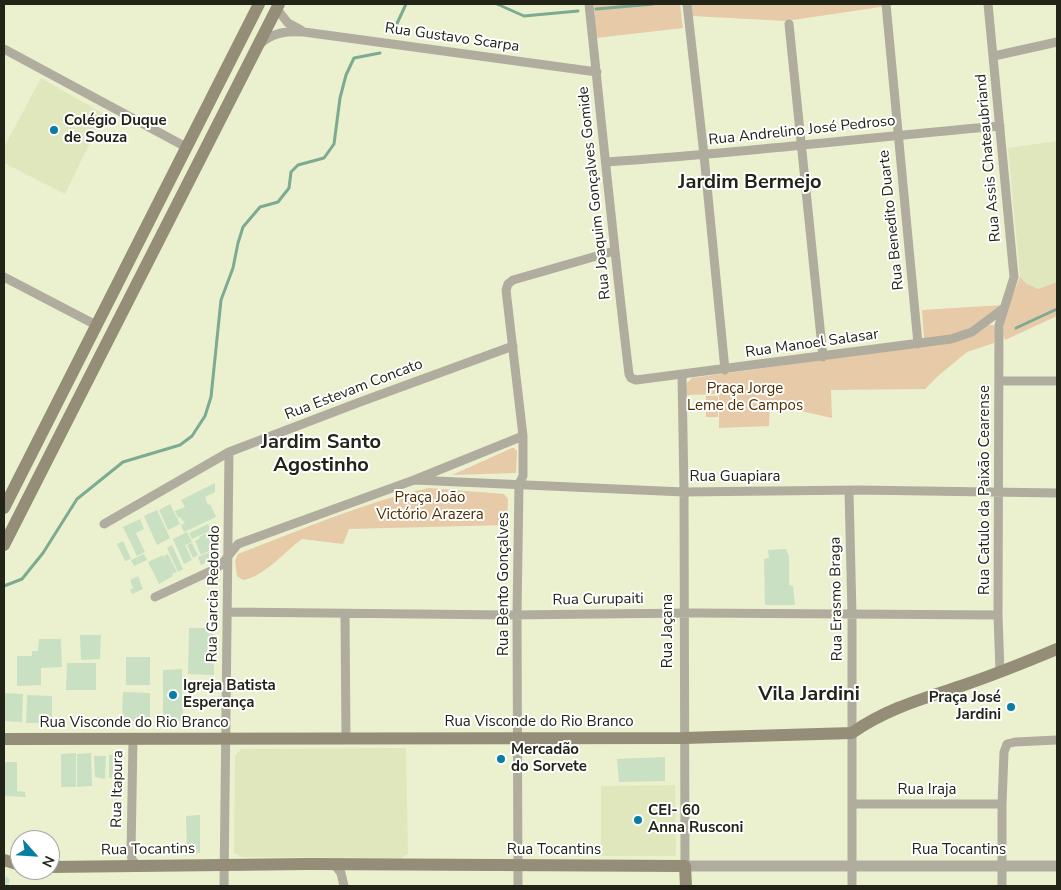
<!DOCTYPE html>
<html>
<head>
<meta charset="utf-8">
<style>
	body { margin:0 }
	#map { position:relative; width:1061px; height:890px; overflow:hidden; background:#ebf1ce; font-family:"Nunito Sans",sans-serif }
	canvas { display:block }
	.frame { position:absolute; inset:0; border:5px solid #222418; pointer-events:none }
	.north { position:absolute; left:10px; top:830px; width:50px; height:50px; box-sizing:border-box; background:#fff; border:1px solid #a7a7a3; border-radius:50%; rotate:116deg; font-size:14px; font-weight:700; line-height:20px; text-align:center; color:#222418 }
	.north::after { content:''; display:block; margin:auto; width:18px; height:22px; background:#067ea5; clip-path:polygon(50% 0,100% 100%,50% 72%,0 100%) }
</style>
</head>
<body>
<div id="map">
<canvas width="1061" height="890"></canvas>
<div class="frame"></div>
<div class="north">N</div>
</div>
<script>
const ctx = document.querySelector('canvas').getContext('2d');
ctx.lineJoin = 'round';
function paint(path, color) {
  ctx.fillStyle = color;
  ctx.fill(path, 'evenodd');
}
function stroke(path, color, width, dash) {
  ctx.strokeStyle = color;
  ctx.lineWidth = width;
  ctx.lineCap = dash ? 'butt' : 'round';
  ctx.setLineDash(dash || []);
  ctx.stroke(path);
}
function drawText(font, color, halo, rows, align = 'center') {
  ctx.font = font + ' "Nunito Sans",sans-serif';
  ctx.lineWidth = 4;
  ctx.setLineDash([]);
  ctx.textBaseline = 'middle';
  ctx.strokeStyle = halo;
  ctx.fillStyle = color;
  for (const [text, x, y, turn = 0] of rows) {
    ctx.save();
    ctx.translate(x, y);
    ctx.rotate((+turn || 0) * Math.PI / 180);
    ctx.textAlign = isNaN(turn) ? turn : align;
    if (halo) ctx.strokeText(text, 0, 0);
    ctx.fillText(text, 0, 0);
    ctx.restore();
  }
}
const built = new Path2D(`
	M41,78L104,114L65,194L4,163V147Z
	M1057,141V282L1038,289L1031,287L1020,277L1008,148Z
	M406,748L408,854L401,858L242,857L234,853L235,756L241,749Z
	M675,785L676,853L675,856H601V786Z`);
const green = new Path2D(`
	M594,4H680L683,28L596,38Z
	M690,4H901L786,21L692,16Z
	M1020,277L1027,284L1038,289L1057,282V316L1005,340C999,320 1013,296 1020,277Z
	M1003,305L967,331L948,337L924,339L922,310Z
	M989,325H994L996,329L994,343L967,352L938,376L925,389L831,390L832,418L770,404L769,426L719,428V394L686,395L687,383L692,378L914,347L973,336Z
	M706,396H718V417H706Z
	M512,448H514L517,451L516,473L452,475Z
	M429,488L504,494L508,499L507,525L349,529L343,544L302,539C285,551 264,577 243,580L237,576L235,561L238,554C301,530 364,502 429,488Z`);
const stream = new Path2D(`
	M497,4L524,16L578,11
	M596,9L653,4
	M394,30L406,4
	M1016,328L1057,309
	M4,586L22,579L43,553L77,499L123,462L180,445L192,436L205,416L211,397L221,300L233,268L238,243L243,227L260,207L278,202L289,188L291,172L298,165L324,158L334,144L340,98L346,75L354,58L380,53`);
const building = new Path2D(`
	M215,483V492L205,497L208,505L210,504L216,517L184,532L181,525L185,523L180,517L178,518L175,511L185,507L181,500Z
	M170,504L180,524L168,530L159,510Z
	M157,510L170,538L157,545L144,516Z
	M140,519L144,529L136,533L145,552L137,556L123,527Z
	M208,524L211,530L192,539L189,533Z
	M216,528L217,544L211,547L212,549L201,555L195,541L200,538L199,537Z
	M187,532L192,542L185,545L192,560L184,564L173,539Z
	M123,541L131,559L125,561L117,544Z
	M192,543L198,555L193,558L187,545Z
	M172,545L183,569L178,572L167,548Z
	M786,549L789,557V585L793,586L795,605H765L764,559L769,558L768,550Z
	M214,550L212,559L201,565L198,557Z
	M144,554L147,560L134,566L131,560Z
	M168,554L177,572L172,574L173,576L159,584L148,562L163,555L168,565L164,556Z
	M138,576L143,589L132,594L130,590L133,588L130,580Z
	M189,628H213L214,675L188,674Z
	M80,635H101L100,659L81,660Z
	M39,639H61L62,667L41,668V685L17,686V656H32V651H38Z
	M126,657H150V685H126Z
	M67,663H96V690H66Z
	M182,669L183,721H163V670Z
	M123,692L150,693V721H122Z
	M4,693L23,694L22,722L4,721Z
	M27,695L52,696V723H26Z
	M97,717H112V729H98Z
	M76,753V787H61V754Z
	M91,753L92,786L77,787V754Z
	M109,755H121V778H109Z
	M94,756H106L105,779L95,777Z
	M665,757V781L619,782L617,759Z
	M6,762H17V791L25,792L26,797L4,796V764Z
	M200,815V853L187,854L186,816Z
	M6,876L10,880L8,886H4V877L6,878Z`);
const minor = new Path2D(`
	M589,4C602,127 614,250 629,374L631,378L636,380L951,339L972,332L1004,308
	M687,4L704,155L725,370
	M886,4L918,344
	M988,4L1014,277L999,325L998,615L1000,672
	M276,8L288,23L301,30
	M789,24L823,357
	M261,43C274,32 287,31 304,32L597,72
	M4,49L186,147
	M994,56L1057,42
	M606,162C737,154 869,137 1000,126
	M4,277L96,325
	M682,375L684,492L685,866
	M1000,381H1057
	M414,480L684,492L858,490L1057,493
	M849,491L852,614V886
	M104,524L229,452L360,402L513,346
	M155,597L213,570L221,565L238,544L414,480L523,436
	M228,612L509,615L692,613L998,615
	M345,614L346,739
	M133,739L131,853L132,860L139,867
	M853,804H1002
	M334,864L341,873L344,886
	M224,886L229,452
	M518,886L517,615L519,484L523,476V436L506,290L508,284L513,280L614,251
	M1002,886V804L1004,752L1007,744L1015,742L1057,740`);
const tertiary = new Path2D(`
	M685,866H1057`);
const secondary = new Path2D(`
	M4,508L259,4
	M4,545L279,4
	M4,739L684,738L852,733C885,709 925,698 964,685C996,674 1026,662 1057,649
	M4,860L20,865
	M50,867L309,864L685,866L686,886`);
const markers = [
	[54,130,5,"#067ea5"],
	[173,695,5,"#067ea5"],
	[1011,707,5,"#067ea5"],
	[501,759,5,"#067ea5"],
	[638,820,5,"#067ea5"]
];
const streetNames = [
	["Rua Gustavo Scarpa",452,38,8],
	["Rua Andrelino José Pedroso",802,131,-6],
	["Rua Assis Chateaubriand",989,158,-95],
	["Rua Joaquim Gonçalves Gomide",595,193,-96],
	["Rua Benedito Duarte",892,220,-96],
	["Rua Manoel Salasar",812,344,-8],
	["Rua Estevam Concato",354,390,-21],
	["Rua Guapiara",735,477],
	["Rua Catulo da Paixão Cearense",985,490,-90],
	["Rua Bento Gonçalves",504,584,-90],
	["Rua Garcia Redondo",214,594,-89],
	["Rua Erasmo Braga",837,599,-91],
	["Rua Curupaiti",598,600,-1],
	["Rua Jaçana",668,631,-90],
	["Rua Visconde do Rio Branco",539,722],
	["Rua Visconde do Rio Branco",134,723],
	["Rua Itapura",118,789,-89],
	["Rua Iraja",927,790],
	["Rua Tocantins",148,850,-1],
	["Rua Tocantins",554,850],
	["Rua Tocantins",959,850]
];
const poiNames = [
	["Colégio Duque",64,121],
	["de Souza",64,138],
	["Igreja Batista",183,686],
	["Esperança",183,703],
	["Praça José",1001,698,"right"],
	["Jardini",1001,715,"right"],
	["Mercadão",511,750],
	["do Sorvete",511,767],
	["CEI- 60",648,811],
	["Anna Rusconi",648,828]
];
const parkNames = [
	["Praça Jorge",745,389],
	["Leme de Campos",745,406],
	["Praça João",430,498],
	["Victório Arazera",430,515]
];
const districtNames = [
	["Jardim Bermejo",750,183],
	["Jardim Santo",321,443],
	["Agostinho",321,466],
	["Vila Jardini",809,695]
];
paint(built, '#e0e7bd');
paint(green, '#e7caa8');
stroke(stream, '#7caa92', 3);
paint(building, '#cae0c3');
stroke(minor, '#b1ad9e', 9);
stroke(tertiary, '#b1ad9e', 11);
stroke(secondary, '#948d78', 12);
for (const [x, y, r, color] of markers) {
  const dot = new Path2D();
  dot.arc(x, y, r, 0, 2 * Math.PI);
  ctx.fillStyle = color;
  ctx.fill(dot);
  stroke(dot, '#fff', 2);
}
drawText('15px', '#222418', '#fff', streetNames);
drawText('bold 15px', '#222418', '#fff', poiNames, 'left');
drawText('15px', '#4d2e00', '#fff', parkNames);
drawText('bold 20px', '#222418', '#fff', districtNames);
</script>
</body>
</html>
